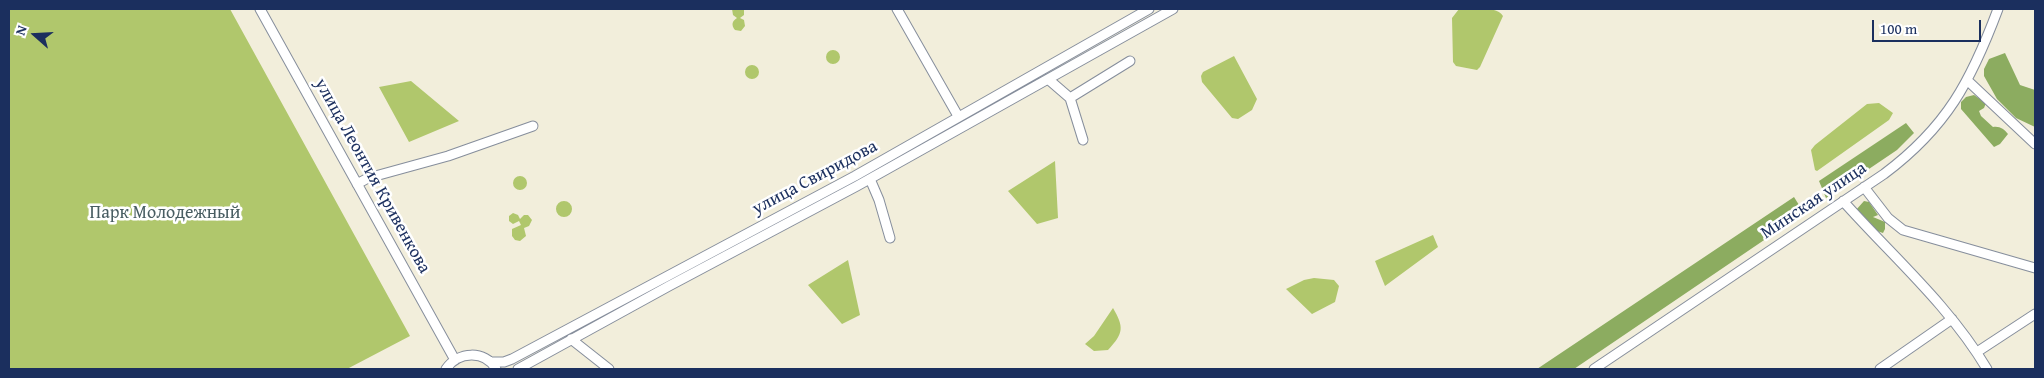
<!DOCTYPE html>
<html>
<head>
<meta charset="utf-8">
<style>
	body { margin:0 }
	#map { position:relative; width:2044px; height:378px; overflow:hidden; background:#f2eedb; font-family:"Gentium Book Plus",serif }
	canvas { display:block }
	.frame { position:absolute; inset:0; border:10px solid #1b2f5e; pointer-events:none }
	.north { position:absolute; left:10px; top:10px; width:50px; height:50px; -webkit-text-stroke:4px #fff; paint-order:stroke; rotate:289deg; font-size:14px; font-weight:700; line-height:20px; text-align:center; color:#1b2f5e }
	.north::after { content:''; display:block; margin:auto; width:18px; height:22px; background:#1b2f5e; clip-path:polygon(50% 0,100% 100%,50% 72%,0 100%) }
	.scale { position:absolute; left:1872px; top:20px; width:109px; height:22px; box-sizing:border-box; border:2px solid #1b2f5e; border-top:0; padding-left:6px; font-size:15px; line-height:18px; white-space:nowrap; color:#1b2f5e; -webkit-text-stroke:4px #fff; paint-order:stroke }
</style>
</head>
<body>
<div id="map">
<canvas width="2044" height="378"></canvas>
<div class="frame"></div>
<div class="north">N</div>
<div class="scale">100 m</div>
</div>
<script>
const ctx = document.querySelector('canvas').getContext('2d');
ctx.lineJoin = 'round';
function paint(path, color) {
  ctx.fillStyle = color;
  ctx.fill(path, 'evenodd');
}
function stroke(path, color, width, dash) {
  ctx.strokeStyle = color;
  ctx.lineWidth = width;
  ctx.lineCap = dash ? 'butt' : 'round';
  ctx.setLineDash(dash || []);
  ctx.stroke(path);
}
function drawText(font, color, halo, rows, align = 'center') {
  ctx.font = font + ' "Gentium Book Plus",serif';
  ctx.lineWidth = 5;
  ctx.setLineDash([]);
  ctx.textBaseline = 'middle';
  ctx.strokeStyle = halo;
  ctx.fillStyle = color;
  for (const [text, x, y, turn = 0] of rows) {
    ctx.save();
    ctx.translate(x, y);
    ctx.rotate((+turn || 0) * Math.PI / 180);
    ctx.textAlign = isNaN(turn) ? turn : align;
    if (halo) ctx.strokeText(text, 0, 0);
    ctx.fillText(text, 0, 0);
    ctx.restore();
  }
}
const green = new Path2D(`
	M9,9H230L410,336L347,369H9Z
	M732,9H744V15L740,18L744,20L745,26L741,31L735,30C731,25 732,21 737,18L733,15Z
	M1459,9C1471,9 1496,5 1503,16L1480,67L1477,70L1456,66L1453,62L1452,18Z
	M826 57a7 7 0 1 1 14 0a7 7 0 1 1-14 0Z
	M1234,56L1257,99L1252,110L1238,119L1232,118L1202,82L1201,76L1203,72Z
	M745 72a7 7 0 1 1 14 0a7 7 0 1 1-14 0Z
	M411,81L459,121L409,142L379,87Z
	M1879,103L1893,113L1889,120L1817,171L1815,170L1811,150L1815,145L1867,104Z
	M1055,161L1058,218L1037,224L1008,191Z
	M513 183a7 7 0 1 1 14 0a7 7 0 1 1-14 0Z
	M556 209a8 8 0 1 1 16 0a8 8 0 1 1-16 0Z
	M513,213L518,215L520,219L524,215H528L532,220L529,226L524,228L526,236L520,241L515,240L512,236V229L521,225L519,221L513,224L509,221V216Z
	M1433,235L1438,247L1385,286L1375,261Z
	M848,260L860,315L842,324L808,285Z
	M1314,278L1334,280L1339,286L1335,302L1312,314L1286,289L1304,280Z
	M1113,308C1124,327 1124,333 1108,350L1094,351L1085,344L1094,336Z`);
const forest = new Path2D(`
	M2005,53L2020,85L2035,90V127L2016,118L1997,99L1984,76V69L1989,59Z
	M1974,95L1986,103L1984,108L1979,111L1981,116L1993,127C2000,126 2004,129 2008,134L2000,144L1994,147L1961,109V102L1966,97Z
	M1906,123L1914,133L1897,150L1826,198L1819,181Z
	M1794,197L1804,213L1574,369H1537Z
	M1864,201L1869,202L1878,215L1873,217L1885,222V229L1883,233L1874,230L1856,210Z`);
const minor = new Path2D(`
	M260,9L455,360
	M897,9L958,116
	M1048,79L1070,98L1083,140
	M1968,81L2035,144
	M1070,98L1130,61
	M870,179L879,200L890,238
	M357,184L368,178L448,156L533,126
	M1864,187L1888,218L1903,230L2035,268
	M1843,201C1892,256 1949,305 1987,369
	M571,339L609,369
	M1977,352L2035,314
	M492,362H504L512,359L855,176L1149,9
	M446,369C458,351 485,350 496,369
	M518,369L669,286L857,186L1173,9
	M1594,369L1884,174C1947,127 1971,81 1998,9
	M1880,369L1952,319`);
const streetNames = [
	["улица Леонтия Кривенкова",372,176,61],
	["улица Свиридова",815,178,-28],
	["Минская улица",1814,201,-34]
];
const parkNames = [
	["Парк Молодежный",165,213]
];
paint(green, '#b0c76c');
paint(forest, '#8cac60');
stroke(minor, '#868e9c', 11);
stroke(minor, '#fff', 9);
drawText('18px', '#1b2f5e', '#fff', streetNames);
drawText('18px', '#485d62', '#fff', parkNames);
</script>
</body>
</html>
